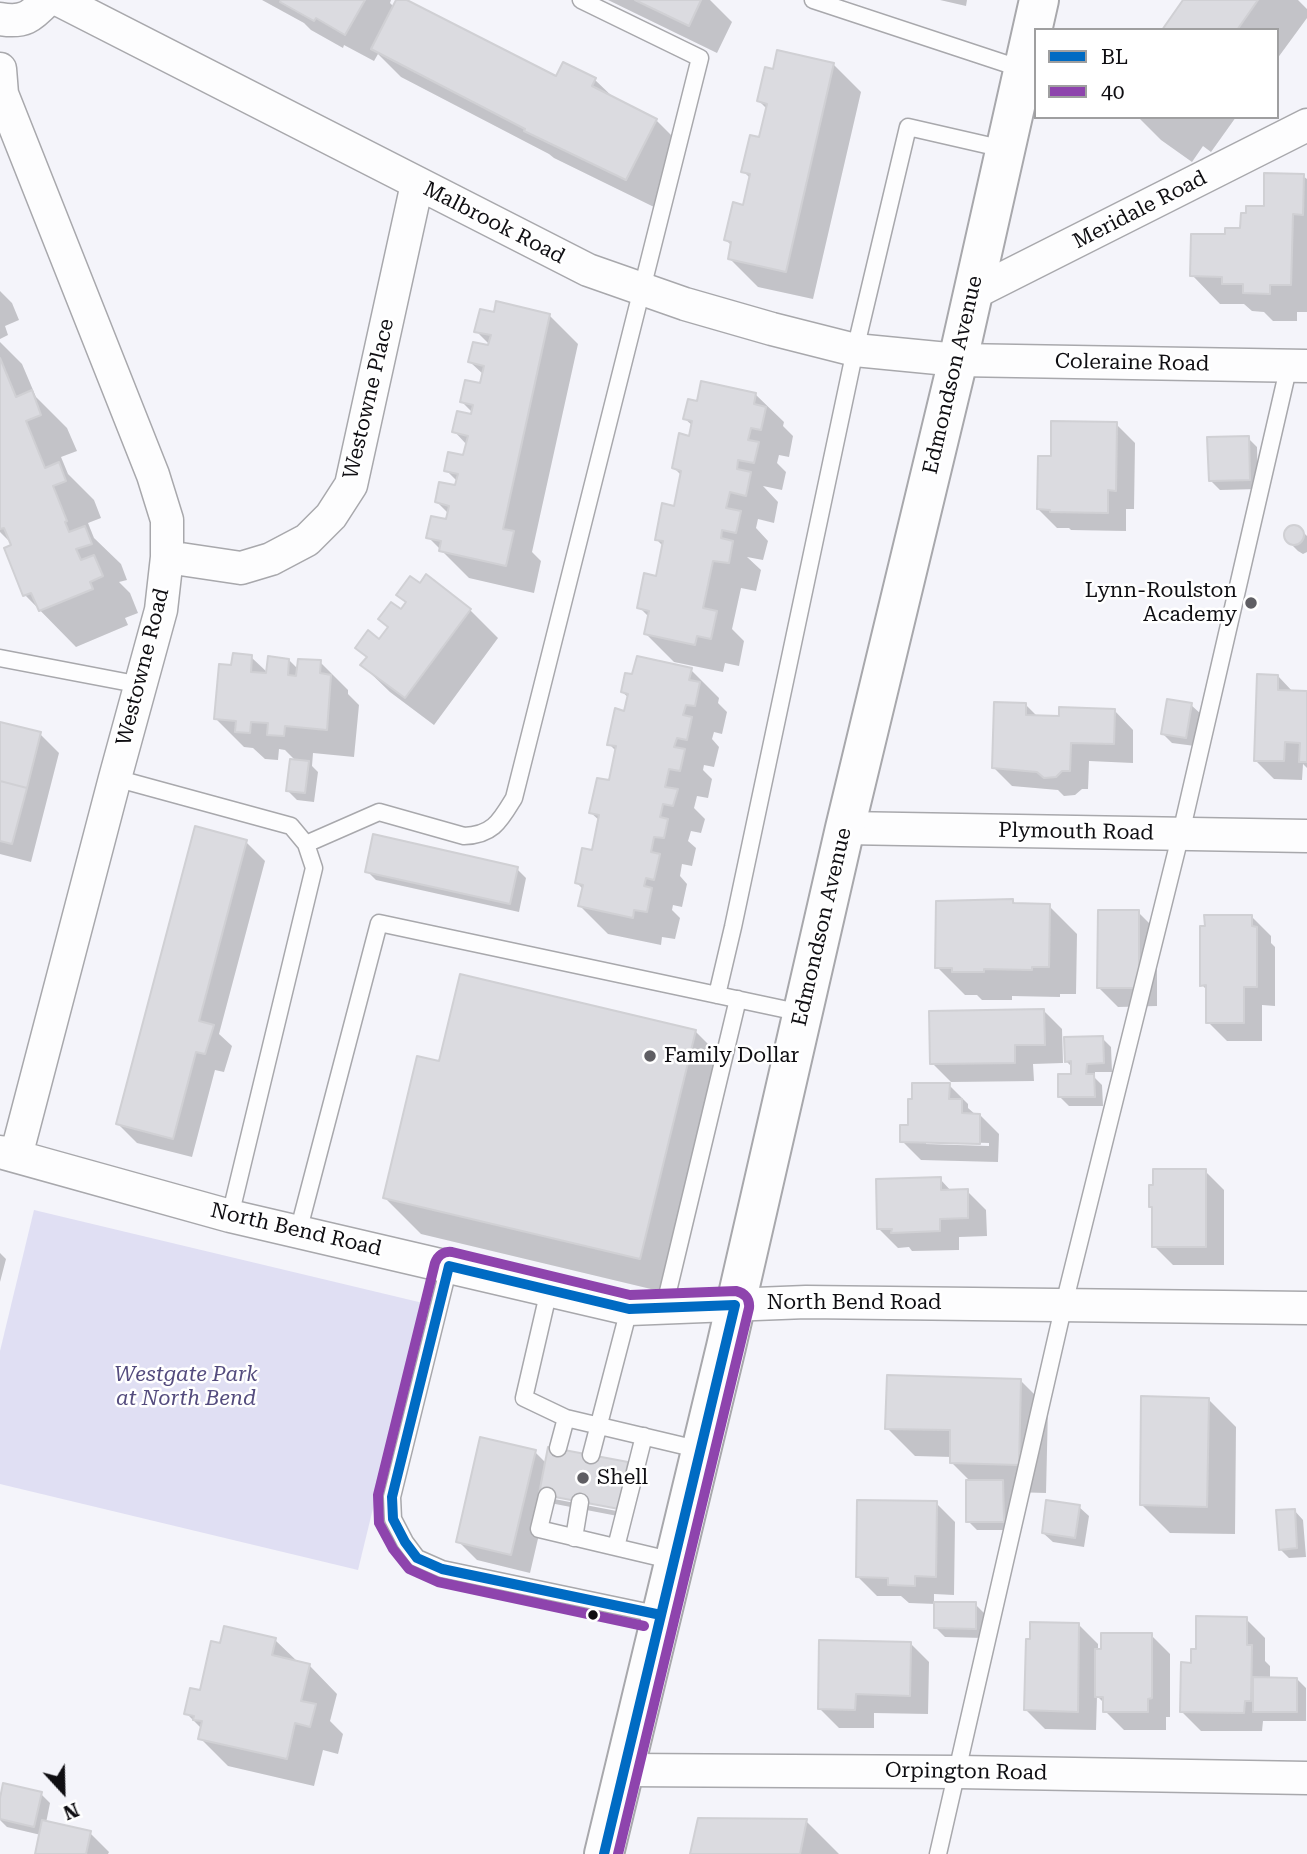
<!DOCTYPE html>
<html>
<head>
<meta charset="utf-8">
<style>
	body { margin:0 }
	#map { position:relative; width:1307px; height:1854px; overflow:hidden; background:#f4f4fa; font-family:"Roboto Serif",serif }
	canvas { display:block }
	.legend { position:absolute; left:1034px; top:28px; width:245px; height:91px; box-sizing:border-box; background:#fff; border:2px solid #9f9fa0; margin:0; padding:9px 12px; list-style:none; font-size:21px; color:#0f0e12 }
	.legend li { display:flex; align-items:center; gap:14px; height:35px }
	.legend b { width:35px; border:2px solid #9f9fa0 }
	.north { position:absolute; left:28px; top:1756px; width:70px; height:70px; -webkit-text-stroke:5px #fff; paint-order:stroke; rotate:158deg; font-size:19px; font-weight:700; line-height:28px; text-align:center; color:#0f0e12 }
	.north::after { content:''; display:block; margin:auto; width:24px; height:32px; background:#0f0e12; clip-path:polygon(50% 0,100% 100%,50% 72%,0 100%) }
</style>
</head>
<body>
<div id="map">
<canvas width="1307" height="1854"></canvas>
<ul class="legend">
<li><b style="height:9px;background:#006bc3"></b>BL</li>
<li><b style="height:9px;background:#8e44ad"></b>40</li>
</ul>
<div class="north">N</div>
</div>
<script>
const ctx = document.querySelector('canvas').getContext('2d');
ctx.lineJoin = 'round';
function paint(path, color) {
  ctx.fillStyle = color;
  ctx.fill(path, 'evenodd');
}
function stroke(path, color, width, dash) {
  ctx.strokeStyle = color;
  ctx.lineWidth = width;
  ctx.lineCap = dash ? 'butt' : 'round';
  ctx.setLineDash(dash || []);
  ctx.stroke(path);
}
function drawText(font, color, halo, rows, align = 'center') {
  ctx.font = font + ' "Roboto Serif",serif';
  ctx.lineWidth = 5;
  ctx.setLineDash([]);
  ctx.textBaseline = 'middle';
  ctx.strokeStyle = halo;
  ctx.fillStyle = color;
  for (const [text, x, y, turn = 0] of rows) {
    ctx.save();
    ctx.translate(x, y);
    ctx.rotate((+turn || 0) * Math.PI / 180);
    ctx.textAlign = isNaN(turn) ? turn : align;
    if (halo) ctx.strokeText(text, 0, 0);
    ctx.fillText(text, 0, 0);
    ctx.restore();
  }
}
const green = new Path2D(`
	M34,1210L423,1303L358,1570L0,1484V1351Z`);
const shadow = new Path2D(`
	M262,0H391L390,3L394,7L398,0H403L557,78L595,80L615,99L656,120L684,148L654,207L554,158L549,154L401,77L378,54L374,61L344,45L343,48L311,30L304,23Z
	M608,0H710L732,22L717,53Z
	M940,0H967L966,6Z
	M1185,0H1298L1307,9V18L1277,59V30H1164Z
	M833,64L861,92L813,299L758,287L729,258L732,246L726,240L745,207L751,179L743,171L760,139L767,109L759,101Z
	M1138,117H1236L1211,152L1203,146L1192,162L1161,140Z
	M1303,176L1307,179V312H1297V321H1273L1264,312L1252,311L1244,304H1220L1192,275L1227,236L1242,230Z
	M0,291L12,303L19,320L5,326L8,335L0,339Z
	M495,314L550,316L578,344L532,552L541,561L534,593L469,578L428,537L448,521L449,514L437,502L457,487L458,482L446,470L465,457L467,445L454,431L476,416L462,402L481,385L484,375L470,362L493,348L476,331Z
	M0,342L22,364L36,397L67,428L77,451L61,457L68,474L94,500L101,518L88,523L94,538L121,564L127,580L119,582L130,593L138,613L125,618L128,625L76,647L25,595L14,546L0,532Z
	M755,394L784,422L783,426L793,436L789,457L779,455L777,463L786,472L782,490L763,486L778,502L774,523L758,519L756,528L768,541L763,560L747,557L761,570L756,591L741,588L732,629L744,641L739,666L725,663L723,672L674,662L646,634L650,618L639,607L657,578L664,547L657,540L675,508L682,476L674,468L691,438L693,426L685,419L698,403Z
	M1116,424L1135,443L1134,509H1126V531L1071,530L1069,528H1057L1038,509L1052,458Z
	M1248,438L1257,447L1258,489L1220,490L1211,481Z
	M1293,526L1300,529L1307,536V552L1303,554L1298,551L1288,541L1285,535L1288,528Z
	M398,595L470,610L498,638L434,725L390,692L362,665L368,658L357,648L380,641L389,628L380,619L402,612L407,604Z
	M251,657L268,673L289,660L299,670L320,662L348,690V694L359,705L354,757L313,753L312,766L318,772L314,802L297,800L288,791L297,762L285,750L279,749L278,760L265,759L253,748L244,747L216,719L233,667Z
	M691,670L719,698L718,703L727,712L722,734L714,732L712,739L719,747L714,767L704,765L703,770L712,779L708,798L697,796L694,808L705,819L701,833L691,831L688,841L696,848L692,866L682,864L680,876L687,884L682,907L673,905L672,910L680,918L675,939L662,937L661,945L608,934L580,906L584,890L577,883L593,852L600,821L591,813L610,783L617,752L609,744L626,713L629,698L622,692Z
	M1278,676L1293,692H1307V768L1303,764L1302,780L1274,779L1255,760Z
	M1025,704L1038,717H1060L1114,710L1133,730V763L1089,761L1088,789H1082L1075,795L1064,796L1058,790L1012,786L993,767Z
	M1191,705L1201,714L1195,746L1172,743L1163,734Z
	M0,724L40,734L59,753L31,862L0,854Z
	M246,842L265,861L219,1034L232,1046L224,1072L215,1070L192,1157L137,1143L118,1124Z
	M517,869L526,878L519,912L376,880L367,871Z
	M1012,900L1017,905L1049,906L1077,934L1076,994H1060V997L1012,996V1000H982L977,995H965L937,967Z
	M1138,912L1157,931V1006L1118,1007L1099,988Z
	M1252,917L1271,936V943L1275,947V1006L1262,1005V1041H1227L1208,1022V991L1202,985Z
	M1043,1010L1062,1029L1063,1063L1033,1064L1034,1081L951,1082L932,1063Z
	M695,1031L731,1067L676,1295L421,1234L385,1198L440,1063Z
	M1102,1038L1111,1047L1112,1072H1095V1078L1102,1085L1103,1106H1069L1060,1097L1073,1076L1072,1067L1066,1061Z
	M949,1085L968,1104V1108L976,1115H980L999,1134L998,1162L921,1160L902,1141L910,1127ZM926,1141L989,1143V1146L926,1144Z
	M1205,1171L1224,1190V1265H1173L1154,1246Z
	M940,1179L952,1192L967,1191L986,1210L987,1236L959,1237V1250L912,1251L909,1247L898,1248L879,1229Z
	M0,1253L6,1259L0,1282Z
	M1020,1380L1048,1408L1046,1493L1012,1492V1530H977L968,1521V1479L952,1463V1457L915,1456L887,1428Z
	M1208,1399L1236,1427L1235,1534L1170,1533L1142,1505Z
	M535,1452L547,1464H627L636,1473L628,1518L550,1503L547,1500L530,1573L477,1560L458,1541ZM549,1494L628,1509L627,1513L549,1498Z
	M936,1503L955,1522L954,1595L934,1594V1603L975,1604L984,1613V1638L945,1637L935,1627L936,1604L909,1603L901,1596H877L858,1577Z
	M1079,1507L1089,1516L1084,1547L1053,1542L1043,1533Z
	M1294,1510L1303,1520L1306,1557L1289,1558L1280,1549Z
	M1246,1619L1265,1638V1661L1270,1666V1679H1297L1306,1688V1721H1263L1262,1731H1201L1182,1712L1197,1651Z
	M1079,1625L1098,1644V1651L1151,1635L1170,1654V1717H1166V1730H1124L1105,1711V1704L1097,1696L1096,1730L1045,1729L1026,1710Z
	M275,1640L299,1663L309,1665L337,1694L330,1721L343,1734L338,1754L323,1750L314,1786L228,1766L200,1738L202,1729L186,1713L201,1692L222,1645Z
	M910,1643L929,1662L928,1714L874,1713V1728H839L820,1709Z
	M41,1794L50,1803L46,1823L90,1833L109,1852L108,1854H37L41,1835L7,1827L0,1820V1806Z
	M806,1821L839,1854H692Z`);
const building = new Path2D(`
	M281,0H365L345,35L316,18L314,21L280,2Z
	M396,0H407L556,76L563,62L596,78L592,86L657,119L626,180L524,131L525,129L371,49Z
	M635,0H701L689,26Z
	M1183,0H1258L1237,30H1162Z
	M777,50L834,63L786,272L728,259L731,242L724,240L733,202L743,205L750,174L741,172L750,135L759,137L767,104L757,101L765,67L773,69Z
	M1264,173L1304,174L1303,215L1293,214L1291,285H1270V294L1243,293V284H1222V277L1190,276L1191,234H1225V228H1240L1241,213H1246V206H1264Z
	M496,301L550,314L503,529L514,531L506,566L439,551L441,541L426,538L431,516L446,519L449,506L435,502L439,482L455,485L458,474L444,471L448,452L463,455L468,436L452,432L457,411L471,414L473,405L460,402L465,380L480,383L484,366L468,362L473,342L488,345L491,335L474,332L480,309L494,312Z
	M0,358L16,397L32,390L41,415L26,421L45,468L59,462L66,481L53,486L67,521L65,522L69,532L85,526L92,544L76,549L81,560L94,555L103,576L90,582L93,589L39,611L31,593L23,596L4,548L11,545L4,528L0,529Z
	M701,381L756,393L754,404L766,407L761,430L751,428L748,440L759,442L754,463L738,460L737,469L751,472L746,496L730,492L726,508L741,511L736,533L722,530L721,538L733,541L729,563L713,561L703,608L717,611L711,639L697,636L695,645L644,634L649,611L637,608L644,573L656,576L663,541L655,540L662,503L674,506L681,471L672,468L679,433L689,436L692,421L683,419L688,399L697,401Z
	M1051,421L1117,422L1116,491L1108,490V513L1050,512V510L1037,509L1038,456H1051Z
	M1249,436L1250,480L1209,481L1207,437Z
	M1284 535a10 10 0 1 1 20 0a10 10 0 1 1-20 0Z
	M426,574L471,609L405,698L360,665L367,657L355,648L368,630L379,639L388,627L378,619L391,602L401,609L406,602L396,595L410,576L420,583Z
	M233,653L252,655L251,672L266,673L268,656L289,659L288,675L296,676L298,659L321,660L320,673L331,675L327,730L285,726L284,736L267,735L268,723L251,722L250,733L235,732L236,721L214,719L219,664L231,665Z
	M637,656L692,668L689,680L700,682L695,706L686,705L683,715L692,717L687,740L677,738L674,747L685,749L680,771L669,769L665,787L678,789L673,806L663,804L660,817L668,819L664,838L654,837L651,852L660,854L654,880L646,878L644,886L652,888L647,912L634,910L633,918L578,906L583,885L575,883L582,848L592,850L599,815L589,813L597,778L609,780L616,746L607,745L615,708L624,711L628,694L621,692L625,673L632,674Z
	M1257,674L1278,675V690L1307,691V762H1299L1300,743L1285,742L1284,761H1254Z
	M1167,699L1192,703L1186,738L1161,734Z
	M994,702L1026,703V715L1059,716V707L1115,709L1114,744L1071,743L1070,771H1062L1056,777L1044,778L1037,772L992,768Z
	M0,722L41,732L27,788L0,781Z
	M290,759L309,761L305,793L286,791Z
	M0,781L27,788L12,844L0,841Z
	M195,826L247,840L199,1021L214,1025L205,1054L196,1052L173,1139L116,1124Z
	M373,834L518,867L510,904L365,872Z
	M1013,899V903L1050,904L1049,967H1032V970L984,969V972H952V968H935L936,901Z
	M1098,910H1139V988H1097Z
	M1204,915H1252V926L1257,927V987H1244V1023H1206V985L1200,986V926H1205Z
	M460,974L696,1030L640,1259L383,1198L417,1056L439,1061Z
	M1044,1009L1045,1045H1015V1063L930,1064L929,1011Z
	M1103,1036L1104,1063L1087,1064L1086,1074H1094L1095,1097H1058V1074H1071V1061L1065,1062L1064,1037Z
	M912,1083H950L949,1099H962V1113L980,1114V1144L900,1142V1125H908V1099H912Z
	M1153,1169H1206V1247H1152V1207H1149V1185H1153Z
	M941,1177V1190L968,1189V1218L940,1219V1231L891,1233L892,1229H877L876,1179Z
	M887,1375L1021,1379L1019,1465L950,1463V1430L885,1429Z
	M1141,1396L1209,1398L1207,1507L1140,1505Z
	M480,1437L536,1450L511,1555L456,1542Z
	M548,1447L628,1462L619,1509L539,1494Z
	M966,1480H1003L1004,1522H966Z
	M857,1500L937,1501L936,1577L915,1576V1586L888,1585V1578L856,1577Z
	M1046,1500L1080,1505L1075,1538L1042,1533Z
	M1295,1509L1297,1548L1279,1550L1276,1510Z
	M934,1602H976V1629L934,1628Z
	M1196,1616L1247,1617V1645H1252L1251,1701H1245L1244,1713L1180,1712L1181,1662L1191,1663V1649H1196Z
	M1030,1622L1079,1623L1078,1712L1024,1710L1026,1639H1030Z
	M224,1626L276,1638L272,1655L310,1664L301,1701L316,1704L310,1727L295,1723L287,1759L198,1739L202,1721L193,1720L194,1716L184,1714L190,1688L200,1690L211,1641L220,1643Z
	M1101,1633H1152V1698L1148,1699V1712H1103V1697H1095V1649H1101Z
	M819,1640L911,1642L910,1696L856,1694L855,1710L818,1709Z
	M1253,1677L1297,1678V1712H1253Z
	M3,1783L42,1792L34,1827L0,1819V1798Z
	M698,1818L807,1819L800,1854H690Z
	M42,1820L91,1831L86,1854H35Z`);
const lane = new Path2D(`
	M813,0L1022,69
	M0,658L141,685
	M115,778L291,826L306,844L314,868L230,1216
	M306,844L379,812L464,836C493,835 500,821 514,798L700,58L581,0
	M717,995L733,927L855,350L908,127L1004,149
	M298,1232L379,923L802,1013
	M449,1266L392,1497L393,1519L405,1542L417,1558L442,1569L661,1615
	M549,1290L524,1398L566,1418
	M664,1308L738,999
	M558,1448L566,1418L701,1450
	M591,1455L629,1309
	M547,1496L539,1529L674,1561
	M574,1538L580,1502
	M616,1547L644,1436
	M938,1854L1064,1304L1181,833L1289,365`);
const street = new Path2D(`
	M59,0L588,270L685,304L772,329L855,350L958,360L1307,366
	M0,19C24,23 31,17 47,0
	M0,69L2,94L153,475L167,520V557L161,610L115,778L16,1156
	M972,294L1307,125
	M167,557L241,568L271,559L307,540L331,516L351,485L417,184
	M845,828L1307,836
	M0,1152L230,1216L629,1309L806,1302L1307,1308
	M624,1770L958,1772L1307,1778`);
const secondary = new Path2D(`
	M604,1854L726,1347L845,828L958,360L1039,0`);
const bus1 = new Path2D(`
	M604,1854L735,1305L629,1309L449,1266L392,1497L393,1519L405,1542L417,1558L442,1569L661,1615`);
const bus2 = new Path2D(`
	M618,1854L749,1308C750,1299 745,1293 736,1291L630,1295L452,1252C444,1251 438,1255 435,1263L378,1495L379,1523L393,1549L409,1569L438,1582L644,1626`);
const markers = [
	[1251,603,7,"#5f5e63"],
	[650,1056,7,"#5f5e63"],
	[583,1478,7,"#5f5e63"],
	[593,1615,6,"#0f0e12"]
];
const streetNames = [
	["Meridale Road",1140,210,-27],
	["Malbrook Road",494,223,27],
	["Coleraine Road",1132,363,1],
	["Edmondson Avenue",953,375,-77],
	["Westowne Place",369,399,-77],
	["Westowne Road",143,667,-76],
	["Plymouth Road",1076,832,1],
	["Edmondson Avenue",822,927,-77],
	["North Bend Road",296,1230,13],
	["North Bend Road",854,1303],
	["Orpington Road",966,1772,1]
];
const poiNames = [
	["Lynn-Roulston",1237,591,"right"],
	["Academy",1237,615,"right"],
	["Family Dollar",664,1056],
	["Shell",597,1478]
];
const parkNames = [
	["Westgate Park",186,1375],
	["at North Bend",186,1399]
];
paint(green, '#e0dff3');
paint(shadow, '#0003');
paint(building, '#dbdbe0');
stroke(building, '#d0d0d4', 2);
stroke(lane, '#a8a8ac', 19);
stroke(street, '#a8a8ac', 35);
stroke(secondary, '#a8a8ac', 42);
stroke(lane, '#fdfdfe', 16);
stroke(street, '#fdfdfe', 32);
stroke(secondary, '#fdfdfe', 38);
stroke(bus1, '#006bc3', 10);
stroke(bus2, '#8e44ad', 10);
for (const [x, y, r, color] of markers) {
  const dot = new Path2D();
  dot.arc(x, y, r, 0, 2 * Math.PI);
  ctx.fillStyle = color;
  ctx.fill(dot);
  stroke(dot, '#fff', 2.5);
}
drawText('21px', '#0f0e12', '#fff', streetNames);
drawText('21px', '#0f0e12', '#fff', poiNames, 'left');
drawText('italic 21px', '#544c7e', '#fff', parkNames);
</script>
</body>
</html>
